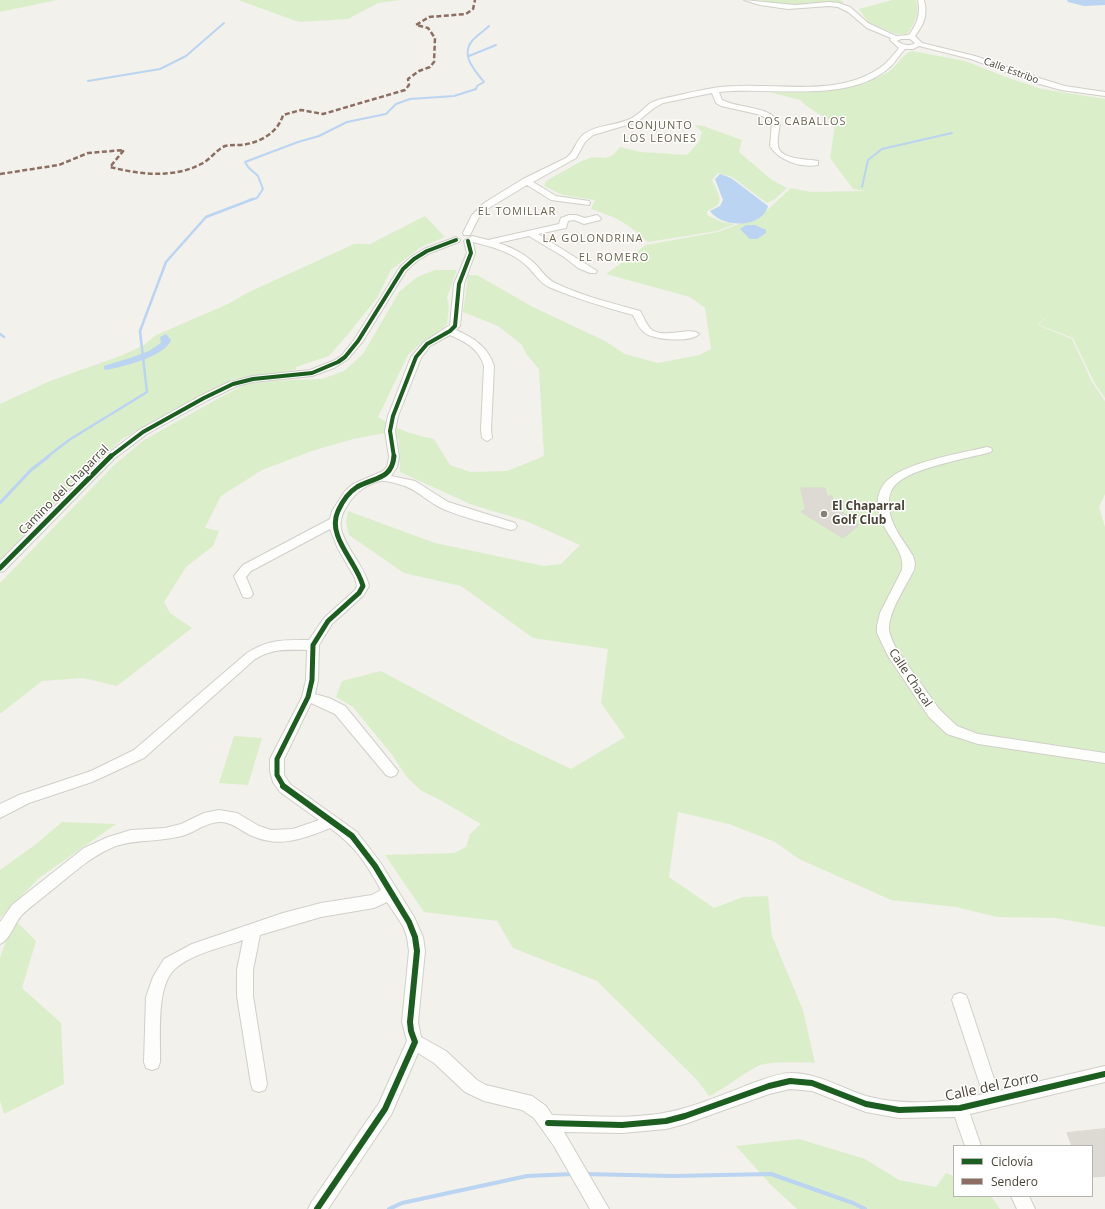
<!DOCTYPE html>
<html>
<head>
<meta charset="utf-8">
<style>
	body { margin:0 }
	#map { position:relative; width:1105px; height:1209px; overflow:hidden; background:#f2f1eb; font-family:"Open Sans",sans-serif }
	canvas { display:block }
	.legend { position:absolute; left:953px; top:1145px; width:140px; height:52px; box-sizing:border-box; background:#fff; border:1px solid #b6b4af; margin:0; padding:5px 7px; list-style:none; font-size:12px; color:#494436 }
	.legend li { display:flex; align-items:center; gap:8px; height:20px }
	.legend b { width:20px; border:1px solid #b6b4af }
</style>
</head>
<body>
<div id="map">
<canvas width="1105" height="1209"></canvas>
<ul class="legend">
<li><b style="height:5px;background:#1b5e20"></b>Ciclovía</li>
<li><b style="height:5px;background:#8d6e63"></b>Sendero</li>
</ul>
</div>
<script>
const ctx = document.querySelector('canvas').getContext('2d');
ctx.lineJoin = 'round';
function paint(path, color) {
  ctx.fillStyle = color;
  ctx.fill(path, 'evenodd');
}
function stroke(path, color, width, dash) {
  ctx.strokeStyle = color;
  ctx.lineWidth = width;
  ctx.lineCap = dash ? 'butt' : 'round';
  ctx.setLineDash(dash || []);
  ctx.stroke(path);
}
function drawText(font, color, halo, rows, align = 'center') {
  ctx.font = font + ' "Open Sans",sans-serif';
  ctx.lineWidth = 3;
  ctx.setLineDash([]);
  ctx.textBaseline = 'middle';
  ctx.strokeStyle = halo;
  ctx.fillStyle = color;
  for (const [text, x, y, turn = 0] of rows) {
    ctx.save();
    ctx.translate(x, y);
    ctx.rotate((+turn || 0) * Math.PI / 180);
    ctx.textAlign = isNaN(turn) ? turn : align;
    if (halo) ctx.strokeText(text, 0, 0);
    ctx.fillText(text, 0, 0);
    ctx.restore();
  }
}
const green = new Path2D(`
	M0,0H57L0,12Z
	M238,0H401L378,3L348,19L299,22Z
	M757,0H840L844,2L842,4C828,1 818,4 804,5C789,7 772,2 757,0Z
	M892,0H916C920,14 915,23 907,34H896L868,22L859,9Z
	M912,51L965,61L1006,77L1042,89L1105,99V398L1094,382L1073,338L1039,325L1050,313L1038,325L1072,339L1092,382L1105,401V494L1099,507L1105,527V927L1056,918L997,917L956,907L891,900L799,859L775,842L729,824L678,812L669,877L714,908L743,897L768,896L772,936L803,1010L815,1063C800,1063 769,1060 756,1067C740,1076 727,1087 709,1096L697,1080L597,981L513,948L497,921L424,912L385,855L454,853L466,847L470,834L481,824L440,800L420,790L406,776L393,756L353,707L336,697L342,681L381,671L506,738L571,769L625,737L601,703L608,649L533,638L461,586L404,573L349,535L346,523L348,511L435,543L544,566L561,564L580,545L526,521L470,504L400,472L399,440L385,433L353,439L312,451L262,470L221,496L205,528L219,531L213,546L186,567L164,602L170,613L192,628L117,686L83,678L42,681L0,714V583L114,465L144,440L219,398L248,383L290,380L322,379L344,371L363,354L399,292L417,277L435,270H457L447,297L449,306L447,324L442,330L420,344L408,355L378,417C399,430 410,434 434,439L450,465L471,472L507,471L544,456L539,369L527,355L522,345L498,326L463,312L468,275H477L533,307L605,341L625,354L658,363L699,355L711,349L705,308L690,297L606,274L646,245L718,232L762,215L791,188L811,192L866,191L853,189L830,158L835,124L808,107L800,100L769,92C805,93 846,93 879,77C883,75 888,72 892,69C899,63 903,53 912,51Z
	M695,125L703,126L742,140L739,152L772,180L787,188L774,200L767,203L732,177L718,173L712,180L717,190L720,200L717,206L707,211V215L722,222L735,224L717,231L648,242C626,222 618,218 591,209L595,200L563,195L544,186L546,181C559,174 575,164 587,159C600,153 606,166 620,147L641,152L687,155L699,142L702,132Z
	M425,216L445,237L421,247L391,270L377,298L349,333L329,356L296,367V370L233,379L122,439L59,499L0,560V404L50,381L123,355L144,345L156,335L228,304L247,293L354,244H370Z
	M234,736L262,738L248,785L219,783Z
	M62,822L116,824L39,878L0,918V870L36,844Z
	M17,922L36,941L22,988L61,1023L64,1084L4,1114L0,1100V958L7,938Z
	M799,1139L865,1159L899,1180L936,1187L946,1173L954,1176V1196H991L1000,1209H797L771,1185L736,1146Z`);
const water = new Path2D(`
	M1067,0H1105V5L1084,6L1068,2Z
	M720,174L731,178L768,206C762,229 721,228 710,211L720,206L723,200L715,179Z
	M746,225H755L766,230V233L757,239H750L740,229Z
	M166,334L171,340C166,356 122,367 106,370L104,369V366L107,365L133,357L149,351L161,343L160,337Z`);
const streamFar3 = new Path2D(`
	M469,56L496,45
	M88,81L160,69L186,56L224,23
	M862,187L868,160L882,149L952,133
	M250,200L257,198L263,189L258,176L248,167L245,162L298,142L319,136L347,122L386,114L396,104L410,99L454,96L476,89L477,86L484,82C475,71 460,55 472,41C477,35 484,31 489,26`);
const streamFar2 = new Path2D(`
	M0,334L4,337
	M47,457L69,440L147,392L140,331L166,262L206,217L253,199`);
const streamFar1 = new Path2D(`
	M0,503L31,470L49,456`);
const stream = new Path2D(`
	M584,1174L673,1176L771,1174L853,1203L865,1209
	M389,1209L402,1203L527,1176L573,1174`);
const building = new Path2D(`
	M801,488H825L827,496H832L835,508L854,519L852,521L859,525L843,538L801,512L805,509Z
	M1105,1129V1176L1092,1177V1146H1072L1067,1133Z`);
const street = new Path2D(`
	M744,0L795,5L829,2L839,3L850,7L868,23L883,30L896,36L909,35C917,24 921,14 918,0H924C928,15 924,24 915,36L922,43L975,56L1042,79L1065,86L1105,92V96L1061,90L1036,83L971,59L919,46L913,49H905C900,54 896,61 891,66C850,105 771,86 719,92L722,100L727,102C745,109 768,106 780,123C779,130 777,139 778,146C780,160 808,159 818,161V165C801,168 779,161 770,146L772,123L764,117L757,114L721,106L716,103L712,93L663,103L654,108L637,122L593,135L585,142L576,158L533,182L556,196L589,201L590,203L589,205L551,200L527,185L484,211L478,219L470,235H464L463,233L472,215L484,203L523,179L566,158C575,152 575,141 584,134C598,124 615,126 630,119C637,116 643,109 649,104C657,99 666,98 675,96C696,91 717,86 738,86C787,84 844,97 885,64C890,59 895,53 899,48L890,40L891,38L867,28L848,12L838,7L829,6L788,9L760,5ZM901,39H910L915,43C909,47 903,45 897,41Z
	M569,215H576L585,218L597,215L601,218L600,220L584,224L574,220L568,221L566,228L538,234L597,271L596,273H590L578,268L564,257L529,236L498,243C511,247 523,253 533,262C541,269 545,278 555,283C582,296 612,303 640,311C644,317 646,325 652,330C665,339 691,326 699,334C691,343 654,340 645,333C639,329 636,321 633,315C605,307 576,299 549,287C540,283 535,274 527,266C512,252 493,247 473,242L475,253L464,284L460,326L456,330C474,338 488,347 494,366L491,430L492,438L487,441L482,438L481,430L484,366C479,349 466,342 450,335L430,346L421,358L398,416L395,431L399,457L397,467L391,476L415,481L448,502L515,523L517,526L515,529L511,530C488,523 463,518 441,508C429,502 419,492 407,487C403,485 385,480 381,481C368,483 355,493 349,503C344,510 339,519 341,529C346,549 364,565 369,586L363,596L332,624L319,645L318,680L315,694L329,698L345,706L398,771L396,775L391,777L386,775L335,714L311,703L284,759V775L290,784L357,832L380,862L414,917L423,937L425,951L418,1022L421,1037L446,1051L477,1080L486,1085L532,1096L546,1106L552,1115C596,1116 642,1121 685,1108C708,1101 730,1092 753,1083C765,1079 779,1073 791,1073C818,1073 841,1088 866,1096C903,1106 946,1103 983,1094L952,1000L954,995L960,993L966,995L968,1000L998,1091L1105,1066V1082L970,1114L981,1146H965L955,1117L899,1118L866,1112L812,1091L790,1089L769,1094L685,1124L666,1129L622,1133L564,1132L609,1209H590L554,1146L534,1118L522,1110L484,1101L465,1092L434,1063L418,1053L391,1115L328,1209H308L311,1203L379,1103L407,1041L402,1022L409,951L407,937L403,926L387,902L374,908L321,917L260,935L253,970V996L267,1084L265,1090L259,1092L253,1090L251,1084L237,996V970L243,940C221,948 194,953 176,968C155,985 161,1037 160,1062L158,1068L152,1070L146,1068L144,1062L146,997L153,977L164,959L192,944L283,913L321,903L372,895L381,890C366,863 356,847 330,828C303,839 280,848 252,836C241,831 234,823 222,822C207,821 196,832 182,836C160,842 137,839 116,846C90,856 69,877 47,894C39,901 28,908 21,916C14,924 10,940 0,944V922L12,905L84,848L108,837L131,830L165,828L181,824L204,813L219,810L237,813L259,826L271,830L293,829L319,820L280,792L273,782L270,771V759L302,697L306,680L307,650C285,650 275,648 255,659L144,758L92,782L29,803L0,818V804L19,795L91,771L134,750L247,653C270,639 283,640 309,640L324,618L355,590L357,586L355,578L338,549L330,529L251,571L246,577L253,594L251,597L247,598L243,597L234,576L243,565L330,519L332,511L345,491L353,484L383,471L387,467L389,457L385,431L388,416L411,357L424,342L450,325L454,284L467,253L464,241L472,236L488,240L559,224L561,218Z
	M456,237L460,240L459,242L430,253L417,261L406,271L363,341L348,359L334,368L312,376L253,382L237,386L208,400L147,434L114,459L4,571L0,572V561L106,455L139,430L200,396L229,382L253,376L310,370L335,360L342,355L354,340L400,267L411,257L424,249Z
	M987,447L991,448L992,450L991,452C966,459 914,467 896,484C890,490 888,499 889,507C890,525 904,541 913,556L915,563L914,570C906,586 888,612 889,630C890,637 894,644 897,650L939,709L957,726L978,734L1105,753V763L978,744L947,734L929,717L888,656L877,633V626L880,613L902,570C905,554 891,540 884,526C876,511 874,491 889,479C908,462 961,453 987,447Z
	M1011,1196H1029L1035,1209H1017Z`);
const quiet = new Path2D(`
	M0,174L59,165L88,153L124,150L110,167C138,174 173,179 201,164C210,160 216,150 225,146C230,145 235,145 241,145C259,143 278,133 283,115L301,110L323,114L405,90L409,85L408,79L419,71L430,67L434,62L435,38L428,28L416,25L429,17L466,14L473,9L475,0`);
const cyclewayFar2 = new Path2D(`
	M110,457L143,432L204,398L233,384L253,379L312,373L338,362L345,357L358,341L403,269L414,259L427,251L456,240
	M394,457L390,431L393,416L416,357L427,344L450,331L455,326L459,284L471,253L468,241`);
const cyclewayFar1 = new Path2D(`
	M0,568L111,456
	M284,787L277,775V759L308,697L312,680L313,645L328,621L359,593L363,586C357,562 326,536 338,511C342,502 349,492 357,487C374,477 392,480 394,456`);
const cycleway = new Path2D(`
	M283,786L352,836L375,866L409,922L415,937L417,951L410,1022L411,1031L415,1042L385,1109L317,1209
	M548,1123L622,1125L666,1121L685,1116L769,1086L790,1081L812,1083L866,1104L899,1110L960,1108L1105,1074`);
const markers = [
	[824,514,4,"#848175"]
];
const farStreetnames = [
	["Calle Estribo",1011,71,20]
];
const farNeighbourhoodnames = [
	["LOS CABALLOS",802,122],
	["CONJUNTO",660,126],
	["LOS LEONES",660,139],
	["EL TOMILLAR",517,212],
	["LA GOLONDRINA",593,239],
	["EL ROMERO",614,258]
];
const streetNames = [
	["Camino del Chaparral",64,490,-45],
	["Calle Chacal",910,678,56]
];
const poiNames = [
	["El Chaparral",832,507],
	["Golf Club",832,521]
];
const nearStreetnames = [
	["Calle del Zorro",992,1087,-12]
];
paint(green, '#dbeeca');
paint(water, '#bad4f1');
stroke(streamFar3, '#bad4f1', 2);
stroke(streamFar2, '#bad4f1', 2.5);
stroke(streamFar1, '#bad4f1', 3);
stroke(stream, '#bad4f1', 4);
paint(building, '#dcdad3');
stroke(building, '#dad8d1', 1);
stroke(street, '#d0cfc8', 2);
paint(street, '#fdfdfc');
stroke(quiet, '#8d6e63', 2.5, [5, 2.5]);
stroke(cyclewayFar2, '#1b5e20', 4);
stroke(cyclewayFar1, '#1b5e20', 5);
stroke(cycleway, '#1b5e20', 6);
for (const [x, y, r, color] of markers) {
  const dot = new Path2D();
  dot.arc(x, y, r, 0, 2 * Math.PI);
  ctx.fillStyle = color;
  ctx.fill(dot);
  stroke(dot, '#fff', 1.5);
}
drawText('10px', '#494436', '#fff', farStreetnames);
ctx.letterSpacing = '1px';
drawText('11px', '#6c644d', '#fff', farNeighbourhoodnames);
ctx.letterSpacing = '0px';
drawText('12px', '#494436', '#fff', streetNames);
drawText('bold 12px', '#494436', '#fff', poiNames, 'left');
drawText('14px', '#494436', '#fff', nearStreetnames);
</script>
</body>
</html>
